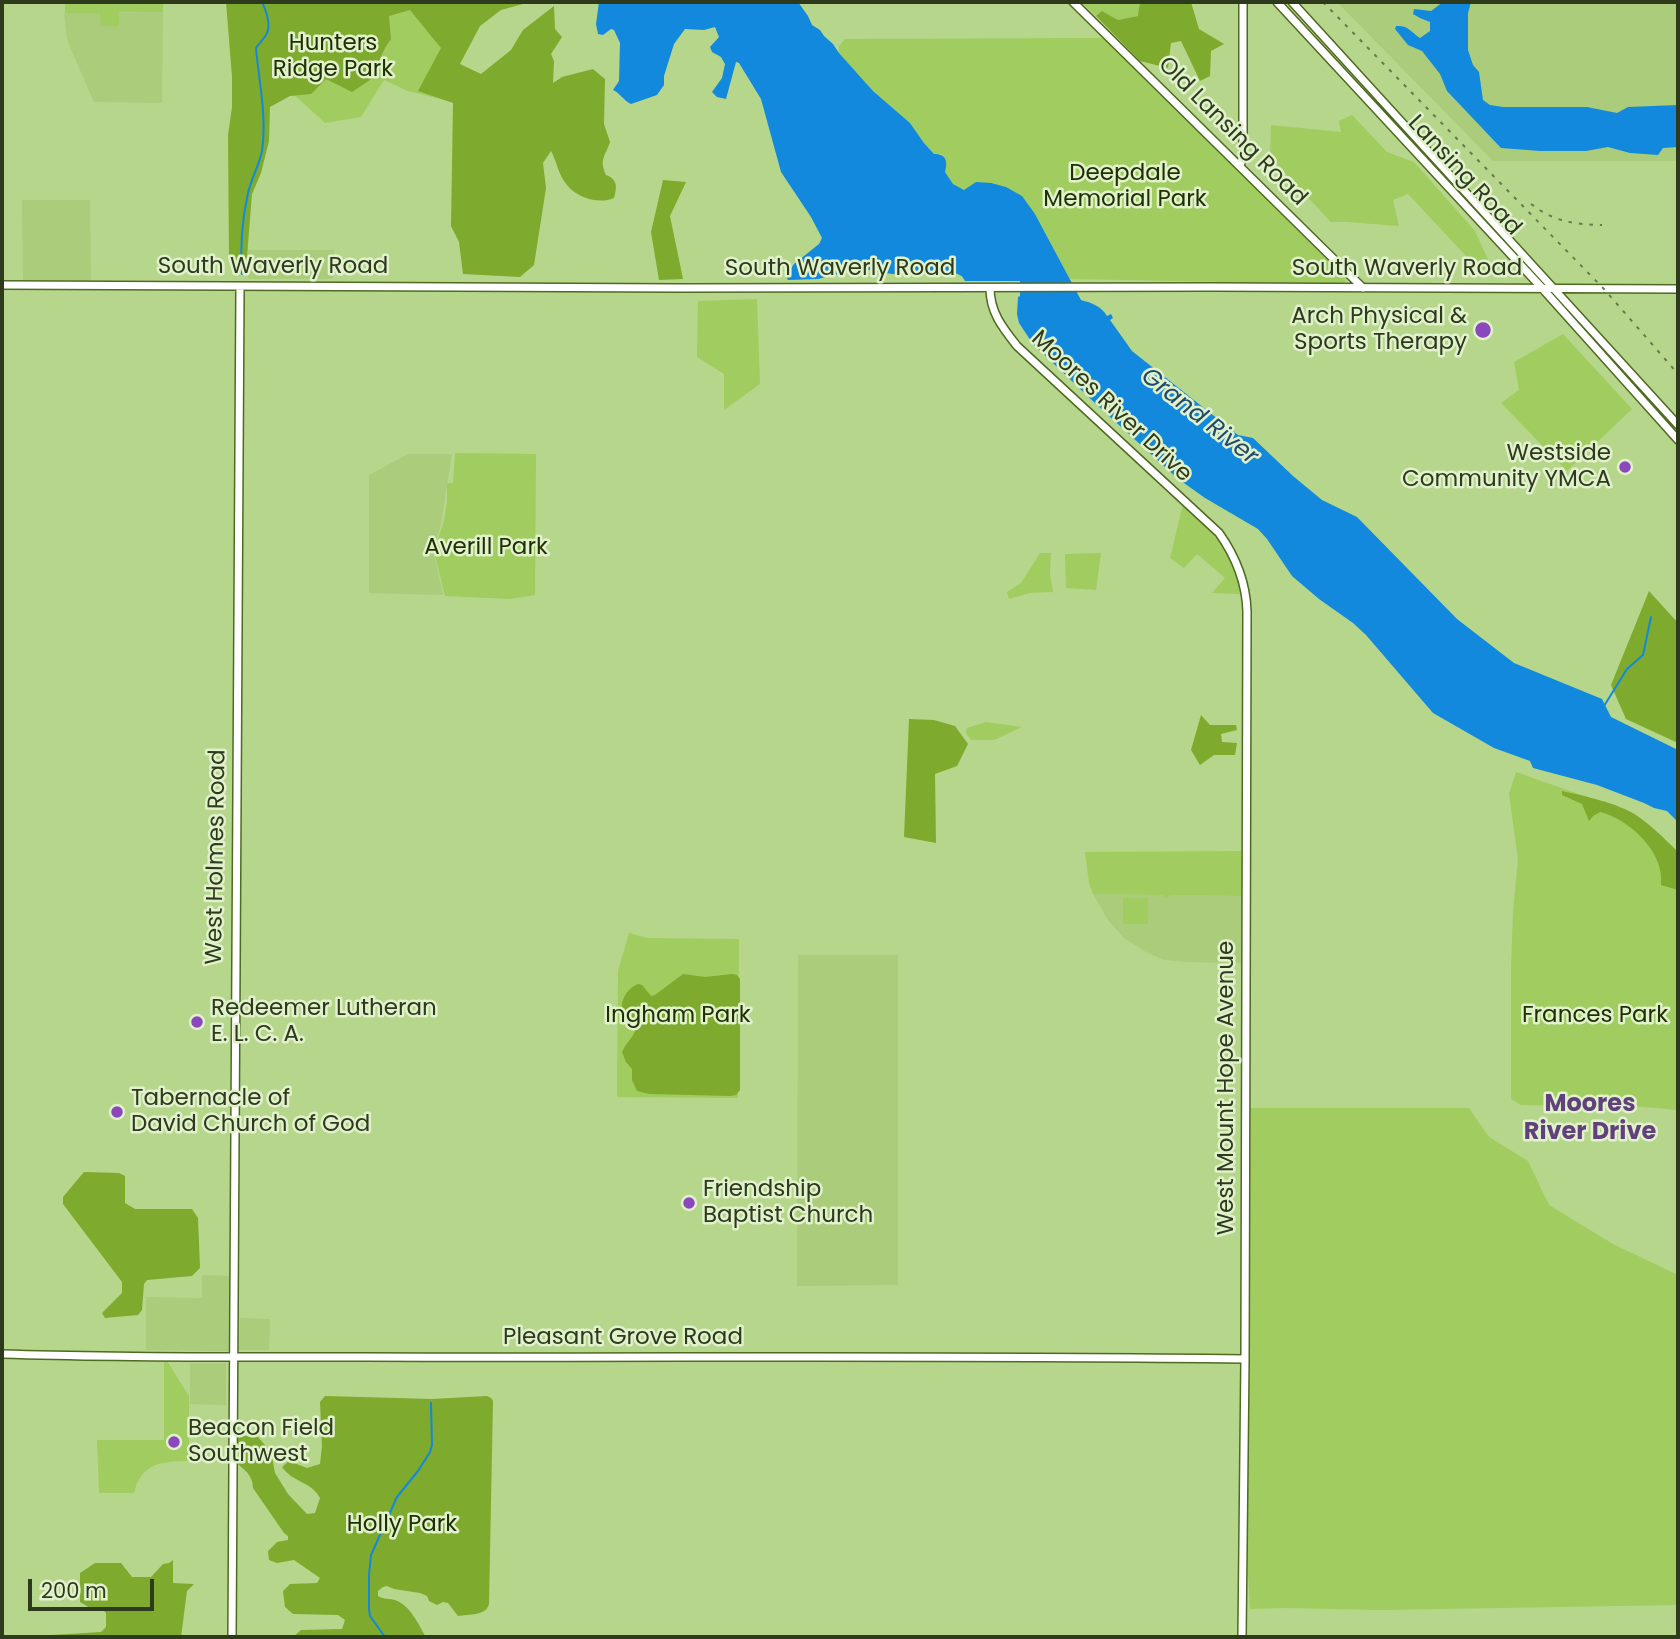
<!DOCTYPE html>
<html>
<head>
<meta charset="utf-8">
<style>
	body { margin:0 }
	#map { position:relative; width:1680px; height:1639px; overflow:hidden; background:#b6d68c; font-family:Poppins,sans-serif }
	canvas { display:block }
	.frame { position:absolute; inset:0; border:4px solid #2e3a1c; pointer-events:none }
	.scale { position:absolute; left:28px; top:1579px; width:126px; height:32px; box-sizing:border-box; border:4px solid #2e3a1c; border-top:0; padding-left:9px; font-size:21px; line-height:24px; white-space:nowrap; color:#2e3a1c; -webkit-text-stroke:5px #e0f1cc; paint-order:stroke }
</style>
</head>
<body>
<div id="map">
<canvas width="1680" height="1639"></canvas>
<div class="frame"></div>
<div class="scale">200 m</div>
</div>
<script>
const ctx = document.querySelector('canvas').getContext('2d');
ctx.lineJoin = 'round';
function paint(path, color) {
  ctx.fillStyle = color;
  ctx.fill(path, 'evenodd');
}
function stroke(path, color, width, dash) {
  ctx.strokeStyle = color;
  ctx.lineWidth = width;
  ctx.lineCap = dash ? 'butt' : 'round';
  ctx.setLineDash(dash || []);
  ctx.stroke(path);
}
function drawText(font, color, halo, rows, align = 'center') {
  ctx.font = font + ' Poppins,sans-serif';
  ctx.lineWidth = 5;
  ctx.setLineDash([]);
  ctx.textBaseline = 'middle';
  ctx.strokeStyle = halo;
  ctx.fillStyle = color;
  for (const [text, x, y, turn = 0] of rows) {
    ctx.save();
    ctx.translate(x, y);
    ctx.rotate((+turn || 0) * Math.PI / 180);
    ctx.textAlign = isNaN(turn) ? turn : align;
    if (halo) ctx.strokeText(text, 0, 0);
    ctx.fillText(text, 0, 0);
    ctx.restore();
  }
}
const built = new Path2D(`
	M1337,2H1678V161H1493Z
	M163,12L162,103L94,102L67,40L64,13Z
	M22,200H90L91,282H23Z
	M247,250H334L333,279H248Z
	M408,454H452L440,529L433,549L443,595L369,593V475Z
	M1093,894L1242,896V963L1186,962L1164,960L1146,952L1124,938L1108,920Z
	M798,955H898V1285L797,1286Z
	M202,1275L230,1276L228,1351L146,1350V1297L202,1298Z
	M240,1318L270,1319L269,1350H239Z
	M190,1363H226V1405L190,1404Z`);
const green = new Path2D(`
	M65,2H163V12H119V26H101L100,13H65Z
	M234,2H456L457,103L408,91L384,80L361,117L325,123L290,91H246L248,250L235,249Z
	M1081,2H1140L1139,16L1118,20L1102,11L1096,16Z
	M1105,38L1346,276L1345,282L1343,284L1070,279L1035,214L964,190L953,184L945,172L941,154H934L924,143L910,123L873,91L839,53V46L845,39Z
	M1352,115L1387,152L1414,162L1475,231L1490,264L1481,272L1408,194L1393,200L1399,226L1347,222H1331L1270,157L1271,125L1341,132L1339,121Z
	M757,299L760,384L724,410V374L697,357L698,301Z
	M1563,334L1632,409L1567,471L1501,403L1519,390L1514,362Z
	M455,453L536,454L535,595L510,599L445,596L434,551L444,521L447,502V483H453Z
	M1183,504C1213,533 1235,550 1240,594L1212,593L1225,578L1197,554L1184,568L1170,558Z
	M1040,553H1051L1050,574L1053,592L1030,593L1009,599L1007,592L1021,583Z
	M1101,553L1096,590L1066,588L1065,554Z
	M986,722L1022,727L994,740H971L966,733L967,728Z
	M1516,772L1627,811L1678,856V1110L1631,1106L1521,1105L1511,1099V967L1513,912L1518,859L1509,794Z
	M1242,851V896L1170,895L1166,898L1163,895L1093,894L1089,883L1085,852Z
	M1123,898H1148V924H1123Z
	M629,933L647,938L739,939L738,1098L617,1097L618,971Z
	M1246,1108H1469L1489,1137L1528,1161L1549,1205L1613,1244L1678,1275V1605L1380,1610L1286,1608L1250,1609L1244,1500Z
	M164,1361H167L189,1396V1461C162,1461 141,1463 134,1493H99L97,1440H164Z`);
const forest = new Path2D(`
	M226,2H524L523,4L501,10L480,26L460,64L481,74L511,50L523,30L554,6L555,29L562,37L551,54L554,61L553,83L562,77L593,69L605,79L604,124L610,142C605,157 599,159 606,175C618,179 617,188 614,198C597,205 574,197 564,181C558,172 556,160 551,151L543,163L546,188L534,265L520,277L463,274L459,242L451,226L453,103L418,91L441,48L410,10L389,16L391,39L385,48L370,80L352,92L326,79L311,94L290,96L270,107L269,141L261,173L252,194L246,269L236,270L229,260L228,135L232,107V77Z
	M1140,2H1191L1199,29L1224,44L1211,51L1210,76L1200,81L1181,41L1171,43L1168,68L1140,61L1096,16L1102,11L1118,20L1138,16Z
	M663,180L686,182L670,216L683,279L659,280L651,232Z
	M1649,591L1678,623V743L1626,719L1611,685Z
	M1201,715L1210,725H1236L1237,730L1221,734L1222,742L1237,743L1235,755H1214L1200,765L1191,750Z
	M909,719L934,720L955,726L968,744L957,766L935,774L936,843L904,837Z
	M1562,791C1585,796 1617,803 1636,815C1651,825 1665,839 1678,852V890L1661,885C1665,852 1629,819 1600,812L1593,816L1589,821L1582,804L1562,795Z
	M683,974L705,977L732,974L737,975L740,979V1090L736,1095L730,1096L649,1094L637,1091L632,1080V1069L626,1062L622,1052C625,1044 632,1039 635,1031C633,1024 629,1022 625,1017C617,1004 626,989 638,984L642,985L651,996L655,995Z
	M84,1172L119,1173L125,1176V1203L135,1209H192L198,1218L200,1268L192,1276L147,1280L144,1284L142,1310L138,1315L105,1318L102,1313L122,1293V1282L63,1204V1197Z
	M325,1396L432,1399L487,1396L491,1398L493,1401L489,1604C486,1616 469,1614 458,1616L448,1603L443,1602L437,1605L429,1601L427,1596L420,1593L394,1589L387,1586L383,1587L378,1591V1596C385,1600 388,1598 395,1600C411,1606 418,1624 426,1637H293L301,1630L342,1629L345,1620L338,1615L293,1614L285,1607L283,1591L290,1584L317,1583L320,1578L294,1560L277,1563L269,1560L268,1551L277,1542L288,1540V1536L284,1533L253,1488C253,1475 244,1469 235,1462V1435L258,1437L271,1452L275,1473L288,1494L307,1514L315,1513L320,1498C311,1481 293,1483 282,1467L289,1461L307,1468L320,1464L322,1446L320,1402Z
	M173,1560V1583L194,1584L187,1591L181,1637H19L101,1632L106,1627V1613L102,1609L90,1608L80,1602V1573L95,1563H121L132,1577H151L163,1564L169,1563Z`);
const water = new Path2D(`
	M599,2H798L808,16L812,25L820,30L824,36L833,44L839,53L873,91L910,123L924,143L934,154C946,154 948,161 945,172L953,184L964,190L976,182L991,183L1006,187L1022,196L1035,214L1081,300C1092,303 1101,306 1107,316L1111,314L1113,318L1110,320L1132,351L1238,435L1253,438L1293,476L1322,500L1357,517L1457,619L1514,663L1602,699L1611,717L1678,750V822L1667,811L1654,808L1644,803L1597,785L1533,768L1530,761L1494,748L1433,713L1366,635L1353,623L1319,599L1292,576L1267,539L1258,529L1205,498L1177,478L1096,404L1033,344L1019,323L1017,314L1018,297L1020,296V281H965C962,275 959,274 953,273L893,274L877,272L874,276L873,270H854L818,279L788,280L786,276L794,264L819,244L822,238L811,217L781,172L761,99L739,63L736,62L726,99L717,97L712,92L722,78L725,64L721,57L712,52L710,47L719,37L715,27L704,30L685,29L674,44L664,76V85L657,95L631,104C623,100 621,94 613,90L619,81L620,43L614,30L611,29L603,35L598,34L596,24Z
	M1443,2H1471L1468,13V50L1473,65L1479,72L1483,100L1490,105L1503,107H1587L1617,113L1628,107L1678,105V147L1663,148L1658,155L1630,153L1608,147L1586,151H1540L1501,148L1447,91L1440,74L1422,51L1408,45L1395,29L1396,26C1408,25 1411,32 1420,38L1430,31V22L1420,18L1413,14L1414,9L1431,11Z`);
const stream = new Path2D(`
	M242,274C240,247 242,220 248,193C251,179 259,166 262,151C267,117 259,82 256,48C259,43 265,38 267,33C271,24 266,10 262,2
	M1604,706L1627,669L1643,655L1651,617
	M385,1637L370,1616L369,1609V1575L371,1555L397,1497L418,1471L430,1452L432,1445L431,1403`);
const secondary = new Path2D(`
	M1073,2L1363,288
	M1277,2L1542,288L1678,440
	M1292,2L1678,425
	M1240,166L1243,156V2
	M2,285L681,288L1212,287L1678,289
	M990,288C990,312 1002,327 1017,346L1219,533C1236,557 1246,581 1247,611L1245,1359L1242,1637
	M2,1354C123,1358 243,1357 364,1357C658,1358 951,1355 1245,1359
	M232,1637L240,287`);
const rail = new Path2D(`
	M1323,2L1604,289L1678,374
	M1531,204C1555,222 1572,224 1602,225`);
const markers = [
	[1483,330,9,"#8a48bc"],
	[1625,467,7,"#8a48bc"],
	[197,1022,7,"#8a48bc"],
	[117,1112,7,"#8a48bc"],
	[689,1203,7,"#8a48bc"],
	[174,1442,7,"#8a48bc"]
];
const parkNames = [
	["Hunters",333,44],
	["Ridge Park",333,70],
	["Deepdale",1125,174],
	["Memorial Park",1125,200],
	["Averill Park",486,548],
	["Ingham Park",678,1016],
	["Frances Park",1595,1016],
	["Holly Park",402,1525]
];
const streetNames = [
	["Old Lansing Road",1232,132,45],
	["Lansing Road",1464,176,47],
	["South Waverly Road",273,267],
	["South Waverly Road",840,269],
	["South Waverly Road",1407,269],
	["Moores River Drive",1111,407,43],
	["West Holmes Road",217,857,-89],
	["West Mount Hope Avenue",1227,1088,-90],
	["Pleasant Grove Road",623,1338]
];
const poiNames = [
	["Arch Physical &",1467,317,"right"],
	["Sports Therapy",1467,343,"right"],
	["Westside",1611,454,"right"],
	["Community YMCA",1611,480,"right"],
	["Redeemer Lutheran",211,1009],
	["E. L. C. A.",211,1035],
	["Tabernacle of",131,1099],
	["David Church of God",131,1125],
	["Friendship",703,1190],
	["Baptist Church",703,1216],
	["Beacon Field",188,1429],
	["Southwest",188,1455]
];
const waterNames = [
	["Grand River",1199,417,38]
];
const neighbourhoodNames = [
	["Moores",1590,1105],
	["River Drive",1590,1133]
];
paint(built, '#aacc7b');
paint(green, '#a1cc5f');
paint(forest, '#7eaa2d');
paint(water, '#1289dd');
stroke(stream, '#1289dd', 2);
stroke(secondary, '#4f6a22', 10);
stroke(secondary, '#fff', 7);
stroke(rail, '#677b4b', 2, [3.5, 7]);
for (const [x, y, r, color] of markers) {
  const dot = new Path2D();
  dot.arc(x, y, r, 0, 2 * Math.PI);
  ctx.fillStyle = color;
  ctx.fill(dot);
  stroke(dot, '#e0f1cc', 2.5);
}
drawText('23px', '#1e2f00', '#e0f1cc', parkNames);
drawText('23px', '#2e3a1c', '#e0f1cc', streetNames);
drawText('23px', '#2e3a1c', '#e0f1cc', poiNames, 'left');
drawText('italic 24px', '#20496c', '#e0f1cc', waterNames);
drawText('bold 24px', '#61417c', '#e0f1cc', neighbourhoodNames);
</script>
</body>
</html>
